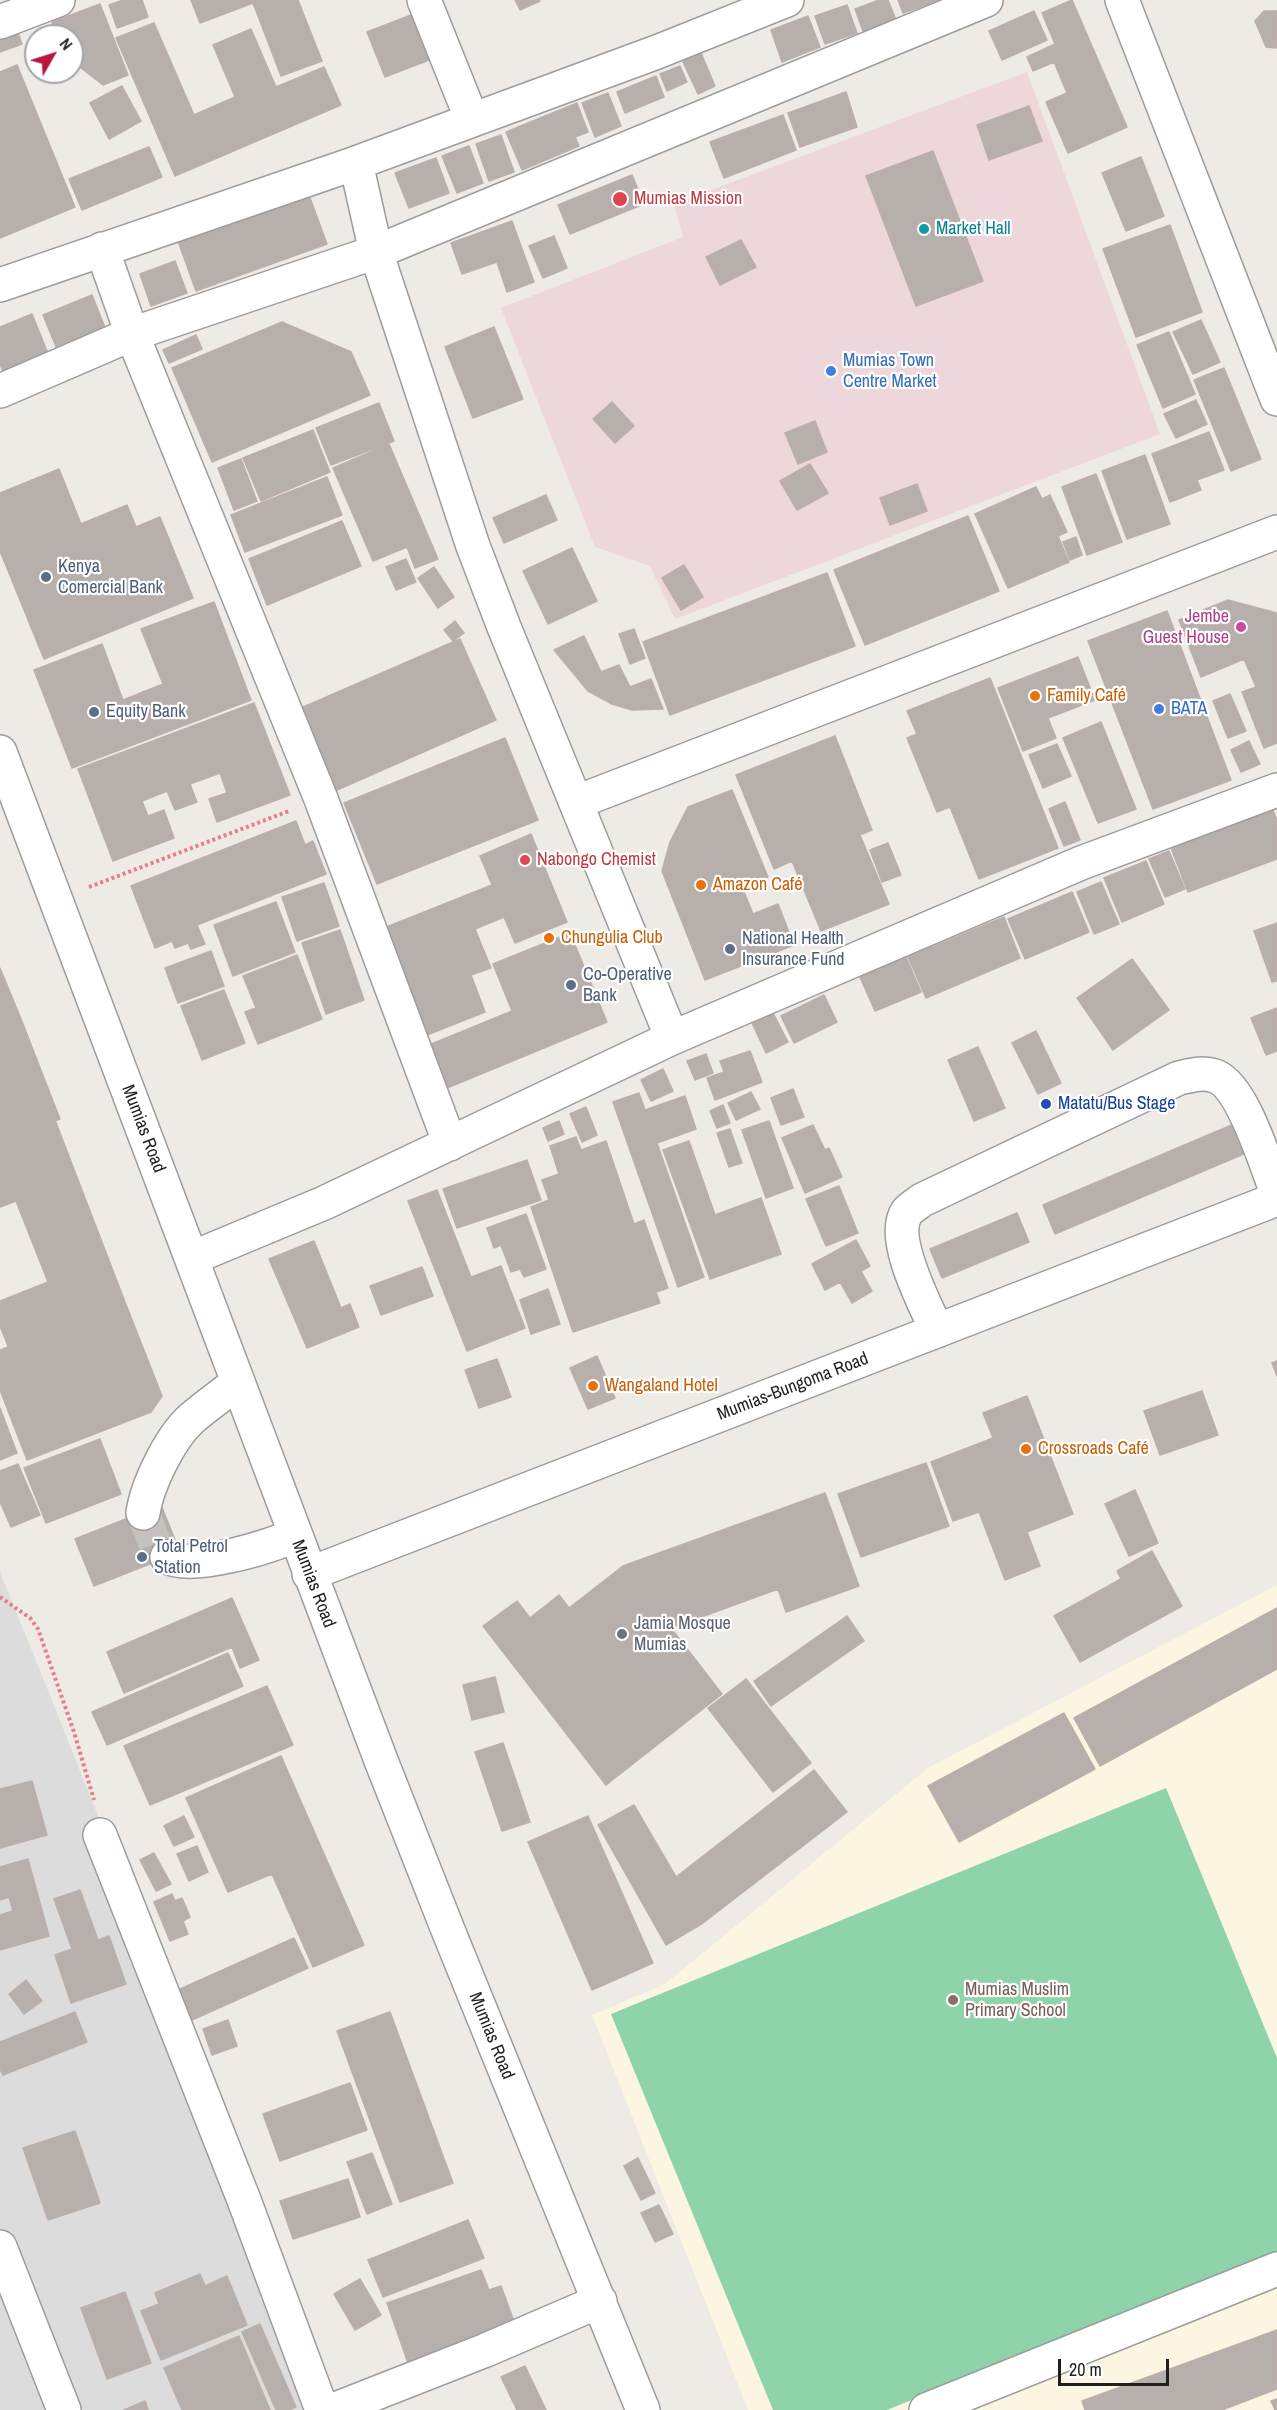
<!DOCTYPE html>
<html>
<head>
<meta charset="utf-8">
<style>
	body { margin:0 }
	#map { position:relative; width:1277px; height:2410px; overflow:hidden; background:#eeeae6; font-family:"Archivo Narrow",sans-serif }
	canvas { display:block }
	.north { position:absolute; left:24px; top:24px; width:60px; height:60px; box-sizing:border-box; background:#fff; border:2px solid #a5a5a5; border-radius:50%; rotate:51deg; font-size:16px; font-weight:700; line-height:24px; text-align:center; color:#1f1f1f }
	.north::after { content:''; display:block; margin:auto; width:21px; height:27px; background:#b4193c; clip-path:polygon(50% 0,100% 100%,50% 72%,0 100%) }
	.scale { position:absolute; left:1058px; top:2359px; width:111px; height:27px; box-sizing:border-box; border:3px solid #1f1f1f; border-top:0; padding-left:8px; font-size:18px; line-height:21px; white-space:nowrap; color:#1f1f1f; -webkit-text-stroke:4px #fff; paint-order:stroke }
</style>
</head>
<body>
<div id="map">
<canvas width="1277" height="2410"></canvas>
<div class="north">N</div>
<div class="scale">20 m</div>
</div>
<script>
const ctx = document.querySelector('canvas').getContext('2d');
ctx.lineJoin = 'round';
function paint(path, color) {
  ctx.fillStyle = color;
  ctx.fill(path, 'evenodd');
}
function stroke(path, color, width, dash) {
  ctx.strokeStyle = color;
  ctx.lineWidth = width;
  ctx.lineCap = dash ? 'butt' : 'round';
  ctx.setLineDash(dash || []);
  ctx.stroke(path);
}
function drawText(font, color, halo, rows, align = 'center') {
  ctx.font = font + ' "Archivo Narrow",sans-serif';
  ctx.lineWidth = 4.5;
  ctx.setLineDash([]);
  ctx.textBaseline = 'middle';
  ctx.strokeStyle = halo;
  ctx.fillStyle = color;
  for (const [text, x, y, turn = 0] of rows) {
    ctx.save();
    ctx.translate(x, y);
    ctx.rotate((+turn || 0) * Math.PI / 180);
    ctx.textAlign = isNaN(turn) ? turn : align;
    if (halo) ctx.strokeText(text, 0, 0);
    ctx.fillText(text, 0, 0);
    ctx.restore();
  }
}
const residential = new Path2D(`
	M0,1572L47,1688L335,2410H0Z`);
const commercial = new Path2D(`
	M1027,72L1160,434L675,619L650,566L595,547L501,308L683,237L674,204Z`);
const education = new Path2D(`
	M1277,1585V2410H748L592,2015L665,1984L928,1768Z`);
const pitch = new Path2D(`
	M1166,1788L1277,2058V2251L887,2410H773L611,2014Z`);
const building = new Path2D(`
	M123,0H142L148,17L117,28L109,5Z
	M191,0H298L322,61L281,76L253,3L200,23Z
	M515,0H539L540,1L520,10Z
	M879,0H888L896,20L863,31L855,9Z
	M898,0H939L903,13Z
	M1072,0L1127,127L1068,153L1046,102L1067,93L1054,62L1033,71L1027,57L1055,44L1042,13Z
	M100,4L128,75L103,85L72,61V36H58L52,22Z
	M847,5L857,33L825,44L815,16Z
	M1034,11L1047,40L1002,60L989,31Z
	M1264,11H1277V48L1266,47L1255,21Z
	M411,15L429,60L385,77L367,32Z
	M808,16L820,47L782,62L771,30Z
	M154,23L194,115L235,97L213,45L251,29L276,87L324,67L341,105L175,176L116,38Z
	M15,24L22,44L0,52V30Z
	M701,53L715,86L698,94L683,62Z
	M17,65L75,207L0,238V72Z
	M680,66L687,82L667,91L660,74Z
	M656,76L664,97L625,113L617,92Z
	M122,86L141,121L109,139L90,103Z
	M846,92L857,127L800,147L788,113Z
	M608,93L621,126L595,137L582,103Z
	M577,103L588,132L575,137L579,146L522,170L506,132Z
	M1029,106L1042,141L989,160L977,125Z
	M783,115L796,150L724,178L710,142Z
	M501,135L514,172L489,181L476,144Z
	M469,146L483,183L457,193L442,156Z
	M149,147L162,177L82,210L69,179Z
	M933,151L983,281L916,306L866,176Z
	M1141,157L1164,216L1126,231L1102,173Z
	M436,158L449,193L409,208L395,173Z
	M632,175L644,204L570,234L558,205Z
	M309,195L327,244L196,291L178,241Z
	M512,221L534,282L507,292L497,262L462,274L451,243Z
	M1170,225L1202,312L1136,337L1103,249Z
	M554,236L567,268L543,278L529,246Z
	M741,240L756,267L720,285L706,257Z
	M175,261L187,293L151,306L140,274Z
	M92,295L106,330L57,349L43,315Z
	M32,314L49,356L4,374L0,364V327Z
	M1201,320L1220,362L1193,374L1173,332Z
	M282,322L351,352L370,395L212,462L172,368Z
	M494,327L523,399L473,418L445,347Z
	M1169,332L1195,394L1163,408L1137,345Z
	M196,335L202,349L169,363L163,350Z
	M1224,368L1261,459L1231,471L1194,380Z
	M1196,400L1207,424L1176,438L1164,414Z
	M612,402L634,426L615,443L593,419Z
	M379,403L394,441L331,465L316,428Z
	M815,421L827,452L798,464L785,433Z
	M313,430L330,472L261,501L243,458Z
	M1209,432L1224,470L1197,480L1201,490L1170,502L1152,454Z
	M389,444L438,559L415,568L407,547L373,561L333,468Z
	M1145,455L1170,524L1127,539L1102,471Z
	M241,459L257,501L234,510L218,468Z
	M810,464L828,493L797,510L780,481Z
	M59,469L81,524L127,505L136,527L160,517L193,598L44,659L0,551V493Z
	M1096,474L1122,542L1087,555L1062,487Z
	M327,477L342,515L245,552L231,515Z
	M917,484L927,511L890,525L880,498Z
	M1036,487L1042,499L1050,495L1067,532L1058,536L1069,562L1008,588L975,514Z
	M546,495L557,520L504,543L493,518Z
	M968,516L999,591L865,645L834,570Z
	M342,521L361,566L267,605L249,559Z
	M1076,537L1082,555L1070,560L1063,542Z
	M572,548L597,601L548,624L523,571Z
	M406,559L416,582L396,590L386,567Z
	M684,565L703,597L681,610L662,578Z
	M434,567L454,597L438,608L418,578Z
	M827,573L855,646L670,715L643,642Z
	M1228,600L1277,613V743L1264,748L1242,692L1256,687L1244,659L1201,677L1179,620Z
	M214,602L251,700L72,768L34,670L102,644L123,700L163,684L141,629Z
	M1167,611L1231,780L1153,809L1088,641Z
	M455,621L464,633L453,641L444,630Z
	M634,629L645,658L630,664L619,634Z
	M584,636L601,672L619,665L630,687L651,679L663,709L632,710L612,704L588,691L554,650Z
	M460,639L496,720L337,790L301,708Z
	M1078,657L1095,700L1048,718L1056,738L1023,751L998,688Z
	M990,678L1058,848L979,879L950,807L937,812L907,738L917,734L907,711Z
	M1230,694L1246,731L1228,738L1213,701Z
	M254,703L290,795L217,822L209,799L227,793L220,773L190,784L197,802L175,810L167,791L142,801L148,816L164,810L174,838L113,861L78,769Z
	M1101,722L1136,809L1098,823L1063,738Z
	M835,736L872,830L860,835L889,904L821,931L792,861L774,869L736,775Z
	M505,738L538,820L377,884L344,803Z
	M1249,741L1260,764L1241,772L1231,750Z
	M1057,744L1071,776L1043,788L1029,755Z
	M732,790L768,877L742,887L753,914L778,904L794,945L705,980L662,871L670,842L688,807Z
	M1065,802L1080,840L1064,846L1049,809Z
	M1273,810L1277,821V859L1188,892L1171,848Z
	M296,821L305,845L313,841L326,874L197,925L205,944L191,949L188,943L175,948L172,941L155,948L131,886Z
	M531,834L567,922L515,943L504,917L475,929L491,968L471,975L485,1012L427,1035L384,928L492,885L480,856Z
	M888,843L901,875L882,882L870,850Z
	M1169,851L1185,889L1165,897L1149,859Z
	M1146,861L1164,904L1122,922L1104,878Z
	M1101,882L1119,924L1094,934L1077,892Z
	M324,883L339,926L297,941L282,897Z
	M1072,892L1089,932L1025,959L1008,919Z
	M276,902L295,952L233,976L214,925Z
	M1004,917L1020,958L926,998L908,957Z
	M1277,923V981L1272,982L1254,931Z
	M340,930L364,1000L326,1014L302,943Z
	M570,933L607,1022L447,1088L429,1045L512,1011L493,964Z
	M211,951L224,986L178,1003L165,968Z
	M297,955L322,1019L258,1044L245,1012L256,1008L243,976Z
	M906,957L921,992L875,1011L860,977Z
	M1132,959L1169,1010L1113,1050L1077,998Z
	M0,968L21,1019L0,1027Z
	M224,990L245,1043L202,1060L181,1006Z
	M824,995L837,1022L794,1043L781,1016Z
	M1277,1008V1051L1266,1055L1251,1018Z
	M773,1013L788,1042L766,1053L752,1023Z
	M21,1019L60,1119L0,1142V1027Z
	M1036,1031L1061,1083L1038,1094L1012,1043Z
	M978,1047L1005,1108L974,1121L948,1060Z
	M750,1051L762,1082L715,1100L707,1078L724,1072L720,1061Z
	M706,1054L713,1073L695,1080L687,1061Z
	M663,1069L673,1091L651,1101L641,1080Z
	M793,1089L804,1117L781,1125L771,1098Z
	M751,1092L760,1109L736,1120L728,1103Z
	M639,1093L645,1110L685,1096L696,1129L657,1143L704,1277L678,1287L613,1102Z
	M723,1105L730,1123L717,1128L710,1111Z
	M586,1107L597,1135L582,1142L570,1114Z
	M55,1120L125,1302L8,1346L0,1326V1301L48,1282L16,1201L0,1207V1142Z
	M559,1121L564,1134L548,1141L543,1128Z
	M769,1121L793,1188L766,1198L742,1130Z
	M1234,1124L1246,1153L1055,1234L1043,1205Z
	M813,1125L825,1150L829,1148L842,1177L805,1193L782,1138Z
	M730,1129L742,1163L729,1167L717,1133Z
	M576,1137L581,1150L606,1141L634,1224L644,1220L668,1288L656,1292L660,1303L573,1332L531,1207L549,1200L542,1180L559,1174L550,1146Z
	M689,1141L715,1215L761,1198L781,1254L710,1279L663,1150Z
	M527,1160L541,1200L457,1228L443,1189Z
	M839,1186L858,1233L826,1246L806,1199Z
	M437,1190L471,1277L501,1266L525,1328L467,1351L408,1201Z
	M1017,1213L1029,1242L942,1278L930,1249Z
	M526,1214L546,1269L524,1277L520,1269L511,1272L501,1245L494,1248L487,1228Z
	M856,1240L870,1266L861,1271L872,1291L852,1303L840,1282L825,1290L812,1264Z
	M314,1241L341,1308L350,1304L359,1327L307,1348L269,1259Z
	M422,1267L433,1296L381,1315L370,1286Z
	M548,1289L560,1324L531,1334L520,1300Z
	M125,1302L162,1396L151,1412L27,1460L0,1390V1350Z
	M597,1356L615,1398L588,1409L570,1368Z
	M497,1359L511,1397L479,1408L465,1370Z
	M1277,1361V1376L1272,1363Z
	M1202,1391L1218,1435L1160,1455L1144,1411Z
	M1027,1396L1073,1514L1027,1532L1040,1566L1005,1580L979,1512L953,1521L931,1462L993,1438L983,1413Z
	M0,1408L17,1453L0,1460Z
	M100,1439L121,1494L46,1523L24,1468Z
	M926,1463L949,1526L861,1557L838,1494Z
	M18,1464L40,1515L11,1527L0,1502V1471Z
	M1135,1490L1158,1543L1129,1556L1105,1504Z
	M825,1493L859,1586L786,1612L778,1589L671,1628L623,1566Z
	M161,1505L180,1552L94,1586L75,1539Z
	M1152,1551L1182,1606L1080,1662L1054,1616L1121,1579L1117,1571Z
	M623,1566L722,1694L606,1785L483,1626L517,1601L530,1618L559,1595L569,1608Z
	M232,1598L259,1660L240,1668L232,1647L124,1693L107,1652Z
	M1277,1608V1669L1100,1766L1074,1718Z
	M847,1616L864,1641L771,1706L754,1681Z
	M228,1653L243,1686L107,1745L92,1712Z
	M495,1677L504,1712L472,1720L463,1685Z
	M746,1679L811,1763L773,1792L708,1708Z
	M267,1686L293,1745L150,1805L124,1746Z
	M1064,1713L1095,1769L959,1842L928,1786Z
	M503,1743L530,1822L502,1831L475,1752Z
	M281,1756L364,1945L313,1967L272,1874L228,1892L186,1798Z
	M814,1770L847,1812L703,1923L666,1945L598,1825L634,1805L676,1877Z
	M32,1781L47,1835L0,1848V1789Z
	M184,1816L194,1837L174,1846L164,1826Z
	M588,1816L653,1963L592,1990L528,1842Z
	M197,1846L208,1872L189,1881L177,1854Z
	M154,1853L171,1884L156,1891L140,1860Z
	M28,1859L49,1936L0,1950V1915L13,1911L9,1897L0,1900V1867Z
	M80,1890L98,1940L109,1936L126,1984L71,2003L55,1955L72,1949L54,1899Z
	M172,1894L175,1901L182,1898L190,1917L183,1921L188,1934L170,1941L154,1902Z
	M294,1938L308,1968L192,2020L178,1990Z
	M26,1980L42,2001L24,2014L9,1994Z
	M75,2012L87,2042L3,2075L0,2069V2042Z
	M390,2012L453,2183L400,2202L337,2031Z
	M228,2020L237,2046L212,2055L203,2029Z
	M350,2083L367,2130L280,2161L263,2114Z
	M75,2131L100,2203L48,2220L23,2148Z
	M372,2153L392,2204L367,2214L347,2162Z
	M638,2158L655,2193L641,2200L624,2166Z
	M348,2179L360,2217L293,2239L280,2201Z
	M659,2205L673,2234L655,2242L641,2213Z
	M468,2220L484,2258L383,2297L368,2260Z
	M481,2270L489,2290L501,2286L515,2324L408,2363L387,2303Z
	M200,2274L205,2286L227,2276L247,2325L161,2360L141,2311L159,2304L155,2293Z
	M360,2279L381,2315L355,2330L334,2294Z
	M125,2292L151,2363L107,2379L81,2308Z
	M260,2324L296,2407L289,2410H276L242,2332Z
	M1277,2330V2389L1222,2410H1085L1082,2401Z
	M239,2336L270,2410H182L164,2368Z
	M525,2366L546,2410H517L501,2377Z
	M1277,2399V2410H1275L1271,2401Z
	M145,2401L148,2410H124Z`);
const minorTunnel = new Path2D(`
	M143,1513L155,1544L167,1557`);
const path = new Path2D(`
	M89,887L289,811
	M0,1597L30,1618L38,1629L74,1732L94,1800`);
const minor = new Path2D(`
	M424,0L472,120
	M1122,0L1277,399
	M0,22L58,0
	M356,163L376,252L473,546L504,627L672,1038
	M102,249L132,334L321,799L450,1144
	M0,285L356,163L657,52L787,0
	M0,391L132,334L376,252L986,0
	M0,752L382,1763L448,1930L643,2410
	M577,802L1277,532
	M192,1258L324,1203L672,1038L1081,863L1277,790
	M937,1331C926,1306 889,1238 907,1212C910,1208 917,1204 922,1200L1179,1078C1192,1075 1203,1072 1215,1076C1243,1086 1266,1165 1277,1193
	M143,1513C147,1485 170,1438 191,1419C206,1406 222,1395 238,1382
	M167,1557C191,1571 270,1547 295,1535
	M309,1574L1277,1199
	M100,1835L244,2200L322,2410
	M0,2247L64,2410
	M333,2410L486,2350L600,2301
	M926,2410L1277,2269`);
const markers = [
	[620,199,8,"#e0444e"],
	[924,229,6,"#0f9aa8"],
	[831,371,6,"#3f7fe0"],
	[46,577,6,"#5c6f8a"],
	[1241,627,6,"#d1479c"],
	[1035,696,6,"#e8710a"],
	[1159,709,6,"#3f7fe0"],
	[94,712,6,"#5c6f8a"],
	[525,860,6,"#e0444e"],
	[701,885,6,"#e8710a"],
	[549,938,6,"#e8710a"],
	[730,949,6,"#5c6f8a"],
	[571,985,6,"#5c6f8a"],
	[1046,1104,6,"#1a4fb4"],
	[593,1386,6,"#e8710a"],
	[1026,1449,6,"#e8710a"],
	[142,1557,6,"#5c6f8a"],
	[622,1634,6,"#6b7280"],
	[953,2000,6,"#8d6e63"]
];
const healthNames = [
	["Mumias Mission",634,199],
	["Nabongo Chemist",537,860]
];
const cultureNames = [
	["Market Hall",936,229]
];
const shopNames = [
	["Mumias Town",843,361],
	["Centre Market",843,382],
	["BATA",1171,709]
];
const serviceNames = [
	["Kenya",58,567],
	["Comercial Bank",58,588],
	["Equity Bank",106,712],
	["National Health",742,939],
	["Insurance Fund",742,960],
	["Co-Operative",583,975],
	["Bank",583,996],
	["Total Petrol",154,1547],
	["Station",154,1568]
];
const hotelNames = [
	["Jembe",1229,617],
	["Guest House",1229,638]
];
const foodNames = [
	["Family Café",1047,696],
	["Amazon Café",713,885],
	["Chungulia Club",561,938],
	["Wangaland Hotel",605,1386],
	["Crossroads Café",1038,1449]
];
const transitNames = [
	["Matatu/Bus Stage",1058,1104]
];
const streetNames = [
	["Mumias Road",143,1129,69],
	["Mumias-Bungoma Road",793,1387,-21],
	["Mumias Road",313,1584,69],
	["Mumias Road",491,2036,68]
];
const worshipNames = [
	["Jamia Mosque",634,1624],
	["Mumias",634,1645]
];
const educationNames = [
	["Mumias Muslim",965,1990],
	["Primary School",965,2011]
];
paint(residential, '#dcdcdc');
paint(commercial, '#edd7db');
paint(education, '#fbf5e2');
paint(pitch, '#8ed3a9');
paint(building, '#b7afac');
stroke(building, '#beaeaa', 1.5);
stroke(minorTunnel, '#c5c1be', 33, [33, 16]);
stroke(minor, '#9c9c9c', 36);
stroke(path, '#e87d8a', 4, [3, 3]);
stroke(minor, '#fff', 33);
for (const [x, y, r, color] of markers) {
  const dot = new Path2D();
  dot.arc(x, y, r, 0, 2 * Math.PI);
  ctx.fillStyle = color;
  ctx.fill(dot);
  stroke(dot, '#fff', 2);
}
drawText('18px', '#be3a42', '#fff', healthNames, 'left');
drawText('18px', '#0d838f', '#fff', cultureNames, 'left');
drawText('18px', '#366cbe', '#fff', shopNames, 'left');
drawText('18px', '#4e5e75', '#fff', serviceNames, 'left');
drawText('18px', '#b23c85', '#fff', hotelNames, 'right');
drawText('18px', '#c56008', '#fff', foodNames, 'left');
drawText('18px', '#164399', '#fff', transitNames, 'left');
drawText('18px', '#1f1f1f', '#fff', streetNames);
drawText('18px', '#5b616d', '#fff', worshipNames, 'left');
drawText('18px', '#785e54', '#fff', educationNames, 'left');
</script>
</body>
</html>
